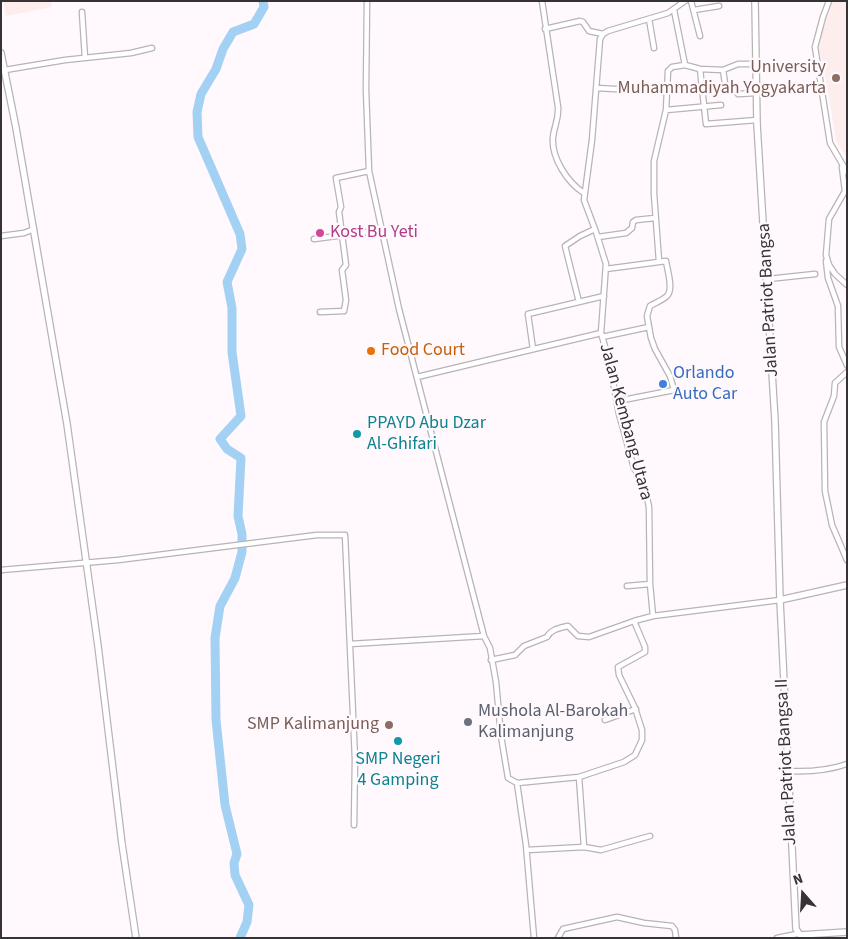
<!DOCTYPE html>
<html>
<head>
<meta charset="utf-8">
<style>
	body { margin:0 }
	#map { position:relative; width:848px; height:939px; overflow:hidden; background:#fff9fe; font-family:"Source Sans 3",sans-serif }
	canvas { display:block }
	.frame { position:absolute; inset:0; border:2px solid #353335; pointer-events:none }
	.north { position:absolute; left:778px; top:869px; width:50px; height:50px; -webkit-text-stroke:4px #fff9fe; paint-order:stroke; rotate:341deg; font-size:14px; font-weight:700; line-height:20px; text-align:center; color:#353335 }
	.north::after { content:''; display:block; margin:auto; width:18px; height:22px; background:#353335; clip-path:polygon(50% 0,100% 100%,50% 72%,0 100%) }
</style>
</head>
<body>
<div id="map">
<canvas width="848" height="939"></canvas>
<div class="frame"></div>
<div class="north">N</div>
</div>
<script>
const ctx = document.querySelector('canvas').getContext('2d');
ctx.lineJoin = 'round';
function paint(path, color) {
  ctx.fillStyle = color;
  ctx.fill(path, 'evenodd');
}
function stroke(path, color, width, dash) {
  ctx.strokeStyle = color;
  ctx.lineWidth = width;
  ctx.lineCap = dash ? 'butt' : 'round';
  ctx.setLineDash(dash || []);
  ctx.stroke(path);
}
function drawText(font, color, halo, rows, align = 'center') {
  ctx.font = font + ' "Source Sans 3",sans-serif';
  ctx.lineWidth = 4.5;
  ctx.setLineDash([]);
  ctx.textBaseline = 'middle';
  ctx.strokeStyle = halo;
  ctx.fillStyle = color;
  for (const [text, x, y, turn = 0] of rows) {
    ctx.save();
    ctx.translate(x, y);
    ctx.rotate((+turn || 0) * Math.PI / 180);
    ctx.textAlign = isNaN(turn) ? turn : align;
    if (halo) ctx.strokeText(text, 0, 0);
    ctx.fillText(text, 0, 0);
    ctx.restore();
  }
}
const education = new Path2D(`
	M3,1H51L52,7L6,16Z
	M833,1H847V159L836,141L828,90L819,48L822,32Z`);
const river = new Path2D(`
	M240,938L247,922L249,905L235,875L234,863L237,854L225,805L216,720L215,638L220,606L235,578L242,552V534L238,516L241,458L227,449L220,439L241,416L232,352V308L227,282L242,249L240,234L198,137L197,112L201,94L216,69L223,49L233,32L254,24L264,7L263,1`);
const minor = new Path2D(`
	M367,1L366,90L369,171L399,309L484,636L490,648L496,682L501,736L508,778L517,783L579,777L624,762L635,755L642,740V730L635,708L619,675L618,667L645,652V647L634,621L653,616
	M542,1L558,107C559,120 554,126 553,137C551,158 568,183 584,193
	M685,1L668,13L608,31L603,34L600,39L592,140L584,200L596,232L606,264L601,333L609,360L619,414L634,468L644,484L649,507L650,584L653,616L780,600
	M691,1L700,36
	M829,1L823,17L815,47L830,143L847,172
	M694,10L719,6
	M82,12L85,58
	M649,19L654,48
	M545,29L580,21L583,22L589,31L603,34
	M685,65L700,69L723,70L738,64H755
	M700,69L706,124L757,120
	M5,70L65,60L131,53L152,48
	M723,70L726,90L736,91L738,94L756,93
	M597,88L668,92
	M666,110L721,105
	M842,167L845,191L829,219L826,255L829,265L835,274L847,285
	M1,236L24,233L34,229
	M598,237L626,233L632,228L633,222L636,220L655,218
	M314,239L382,230
	M659,261L654,194V161L666,110L668,71L672,67L685,65L674,10
	M826,261L828,278L838,306L839,347L847,365
	M606,269L666,261C667,269 674,289 667,296C663,300 655,303 650,306L647,316L651,338L655,349L670,376L674,390L618,401
	M768,279L815,274
	M579,302L565,246L580,236L595,229
	M320,312L344,311L346,300L342,270L346,265L339,212L341,207L336,178L369,171
	M602,337L649,327
	M533,349L528,314L604,296
	M847,372L835,383L834,396L824,422L825,491L832,525L847,560
	M417,377L601,333
	M1,570L118,560L317,535H345L355,759L354,825
	M627,586L650,584
	M350,644L484,636
	M491,660L515,655L524,646L547,637C551,629 560,628 568,626L578,636L589,637L634,621
	M605,720L636,709
	M787,771C807,772 827,771 847,764
	M579,777L584,847
	M517,783L526,845L534,938
	M527,850L584,847L601,850L650,836
	M558,938L563,929L617,917L644,923L672,926L675,930L676,938
	M777,938L797,934`);
const tertiary = new Path2D(`
	M755,1L757,124L775,421L780,600L796,929L800,935L847,932
	M1,53L16,128L67,424L98,646L122,844L136,938
	M780,600L847,585`);
const markers = [
	[836,78,5,"#8d6e63"],
	[320,233,5,"#d1479c"],
	[371,351,5,"#e8710a"],
	[663,384,5,"#3f7fe0"],
	[357,434,5,"#0f9aa8"],
	[468,722,5,"#6b7280"],
	[389,725,5,"#8d6e63"],
	[398,741,5,"#0f9aa8"]
];
const educationNames = [
	["University",826,68],
	["Muhammadiyah Yogyakarta",826,89],
	["SMP Kalimanjung",379,725]
];
const hotelNames = [
	["Kost Bu Yeti",330,233]
];
const streetNames = [
	["Jalan Patriot Bangsa",769,300,-93],
	["Jalan Kembang Utara",625,422,75],
	["Jalan Patriot Bangsa II",787,762,-93]
];
const foodNames = [
	["Food Court",381,351]
];
const shopNames = [
	["Orlando",673,374],
	["Auto Car",673,395]
];
const cultureNames = [
	["PPAYD Abu Dzar",367,424],
	["Al-Ghifari",367,445],
	["SMP Negeri",398,760,"center"],
	["4 Gamping",398,781,"center"]
];
const worshipNames = [
	["Mushola Al-Barokah",478,712],
	["Kalimanjung",478,733]
];
paint(education, '#fdedec');
stroke(river, '#a3d1f4', 9);
stroke(minor, '#b9b3b8', 7);
stroke(tertiary, '#b9b3b8', 8);
stroke(minor, '#fff', 4.5);
stroke(tertiary, '#fff', 5.5);
for (const [x, y, r, color] of markers) {
  const dot = new Path2D();
  dot.arc(x, y, r, 0, 2 * Math.PI);
  ctx.fillStyle = color;
  ctx.fill(dot);
  stroke(dot, '#fff9fe', 2);
}
drawText('18px', '#785e54', '#fff9fe', educationNames, 'right');
drawText('18px', '#b23c85', '#fff9fe', hotelNames, 'left');
drawText('18px', '#353335', '#fff9fe', streetNames);
drawText('18px', '#c56008', '#fff9fe', foodNames, 'left');
drawText('18px', '#366cbe', '#fff9fe', shopNames, 'left');
drawText('18px', '#0d838f', '#fff9fe', cultureNames, 'left');
drawText('18px', '#5b616d', '#fff9fe', worshipNames, 'left');
</script>
</body>
</html>
